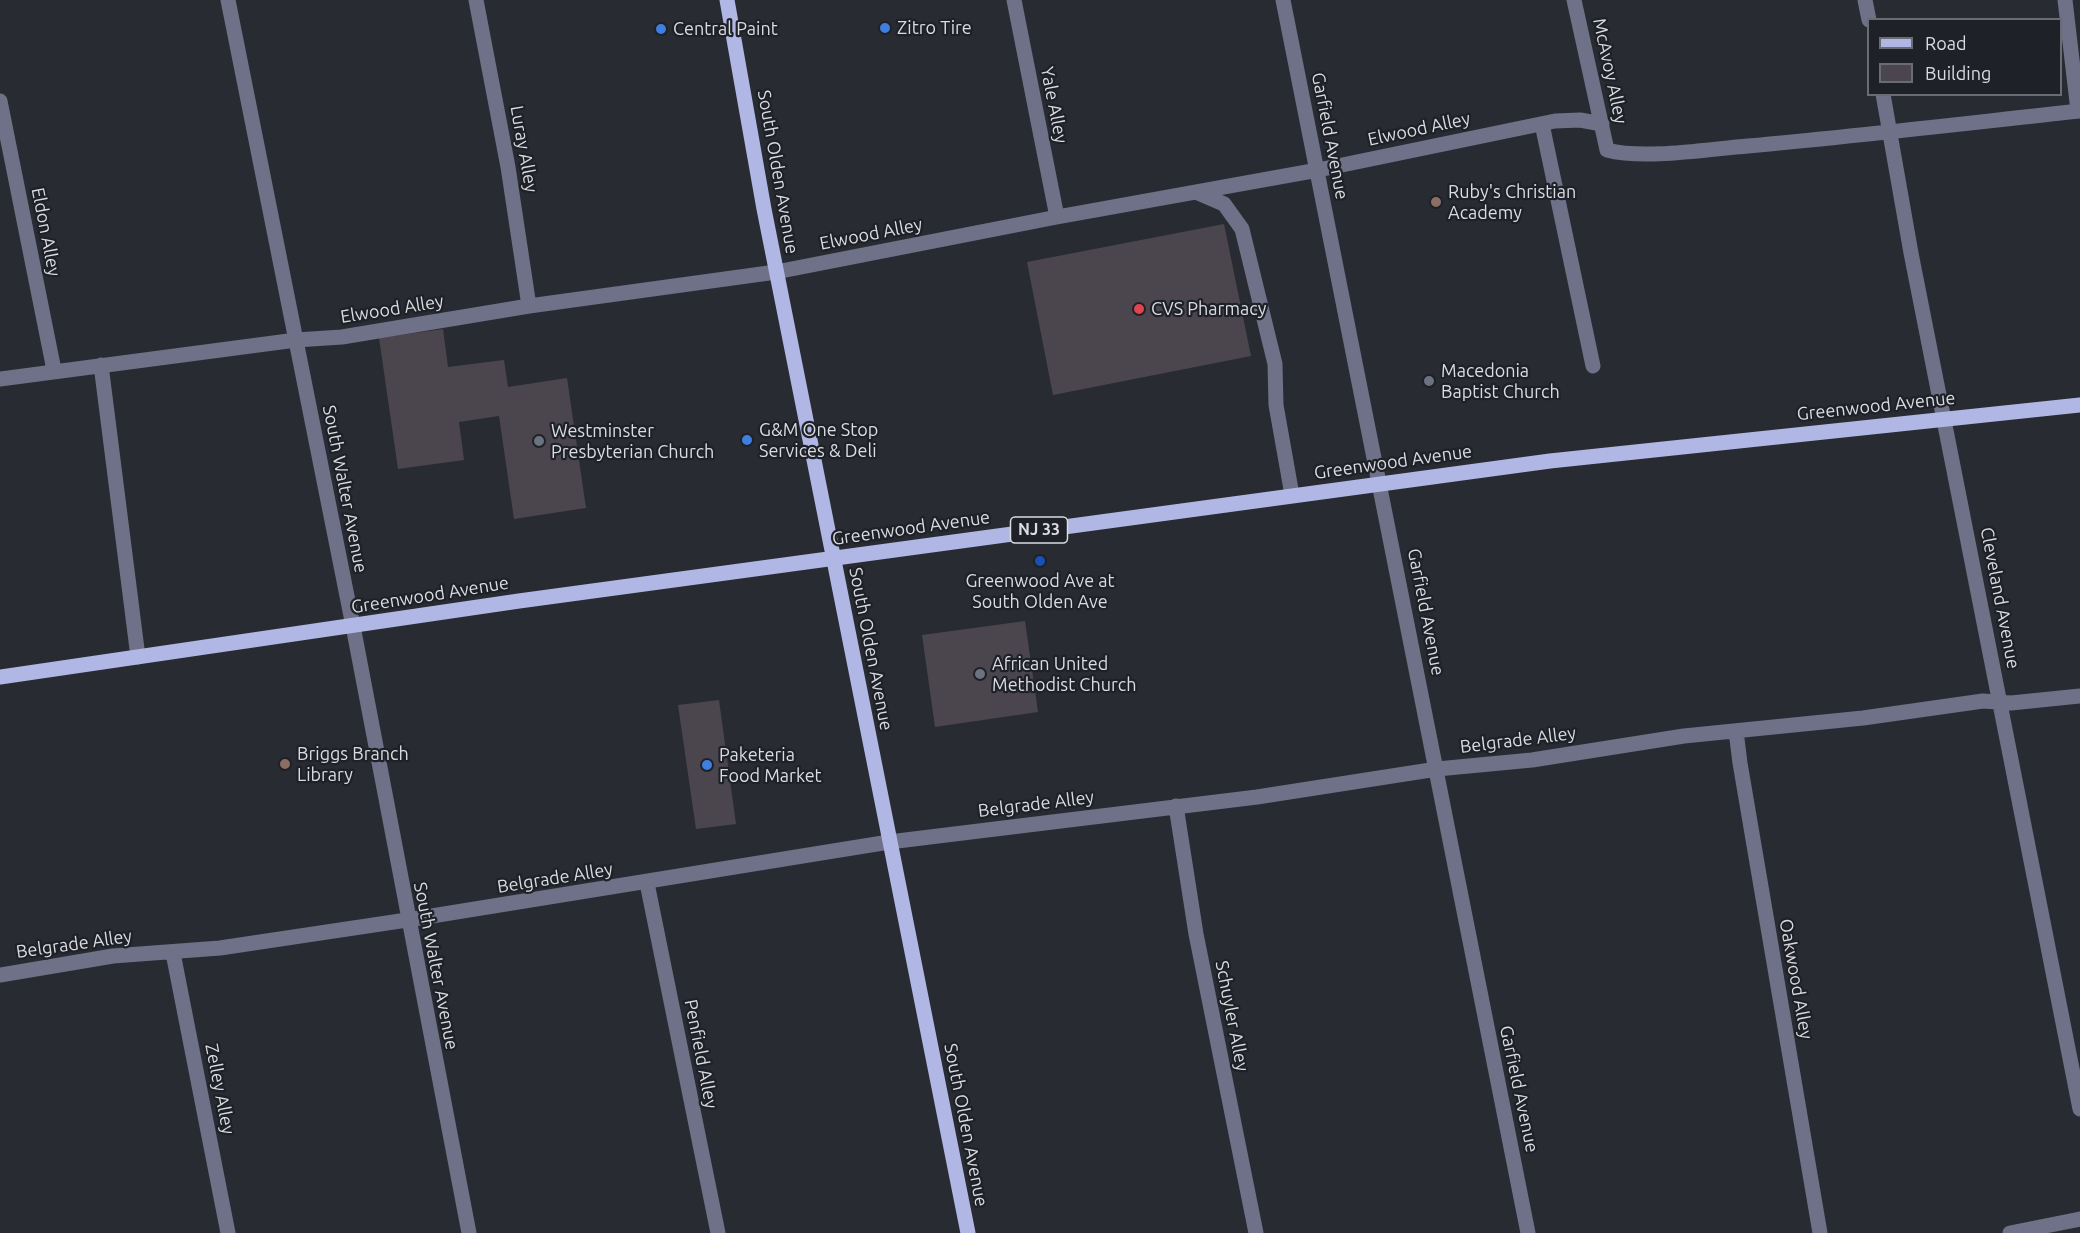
<!DOCTYPE html>
<html>
<head>
<meta charset="utf-8">
<style>
	body { margin:0 }
	#map { position:relative; width:2080px; height:1233px; overflow:hidden; background:#282b32; font-family:Ubuntu,sans-serif }
	canvas { display:block }
	.legend { position:absolute; left:1867px; top:18px; width:195px; height:78px; box-sizing:border-box; background:#1e2128; border:2px solid #696c72; margin:0; padding:8px 10px; list-style:none; font-size:18px; color:#dadce1 }
	.legend li { display:flex; align-items:center; gap:12px; height:30px }
	.legend b { width:30px; border:2px solid #696c72 }
</style>
</head>
<body>
<div id="map">
<canvas width="2080" height="1233"></canvas>
<ul class="legend">
<li><b style="height:8px;background:#b0b7e5"></b>Road</li>
<li><b style="height:16px;background:#4b464d"></b>Building</li>
</ul>
</div>
<script>
const ctx = document.querySelector('canvas').getContext('2d');
ctx.lineJoin = 'round';
function paint(path, color) {
  ctx.fillStyle = color;
  ctx.fill(path, 'evenodd');
}
function stroke(path, color, width, dash) {
  ctx.strokeStyle = color;
  ctx.lineWidth = width;
  ctx.lineCap = dash ? 'butt' : 'round';
  ctx.setLineDash(dash || []);
  ctx.stroke(path);
}
function drawText(font, color, halo, rows, align = 'center') {
  ctx.font = font + ' Ubuntu,sans-serif';
  ctx.lineWidth = 4.5;
  ctx.setLineDash([]);
  ctx.textBaseline = 'middle';
  ctx.strokeStyle = halo;
  ctx.fillStyle = color;
  for (const [text, x, y, turn = 0] of rows) {
    ctx.save();
    ctx.translate(x, y);
    ctx.rotate((+turn || 0) * Math.PI / 180);
    ctx.textAlign = isNaN(turn) ? turn : align;
    if (halo) ctx.strokeText(text, 0, 0);
    ctx.fillText(text, 0, 0);
    ctx.restore();
  }
}
const building = new Path2D(`
	M1224,224L1251,356L1053,395L1027,262Z
	M443,329L448,367L504,360L508,387L567,378L586,508L514,519L499,416L459,422L464,460L398,469L379,338Z
	M1025,621L1038,712L935,727L922,635Z
	M719,700L736,824L696,829L678,705Z`);
const minor = new Path2D(`
	M228,0L353,626L469,1233
	M476,0L508,167L529,306
	M1014,0L1057,217
	M1283,0L1528,1233
	M1574,0L1607,150C1644,160 1709,149 1748,146C1859,136 1969,123 2080,111
	M1865,0L1869,20
	M2065,0L2078,111
	M1883,94L1911,253L2080,1109
	M0,101L54,370
	M1542,124L1593,366
	M1196,192L1224,204L1242,229L1275,364L1276,405L1292,495
	M101,365L138,657
	M0,379L296,340L342,337L529,306L776,272L1057,217L1318,170L1555,121L1580,120L1602,124
	M1736,731L1740,763L1820,1233
	M1176,806L1196,934L1256,1233
	M647,883L718,1233
	M173,953L228,1233
	M0,975L113,956L220,948L407,920L889,842L1257,797L1437,769L1532,760L1684,736L1863,718L1983,701L2011,703L2080,696
	M2010,1233L2080,1219`);
const major = new Path2D(`
	M727,0L764,209L968,1233
	M0,677L519,601L1550,461L2080,405`);
const markers = [
	[885,28,6,"#3f7fe0"],
	[661,29,6,"#3f7fe0"],
	[1436,202,6,"#8d6e63"],
	[1139,309,6,"#e0444e"],
	[1429,381,6,"#6b7280"],
	[747,440,6,"#3f7fe0"],
	[539,441,6,"#6b7280"],
	[1040,561,6,"#1a4fb4"],
	[980,674,6,"#6b7280"],
	[285,764,6,"#8d6e63"],
	[707,765,6,"#3f7fe0"]
];
const shields = [
	[1039,530,57]
];
const shieldNames = [
	["NJ 33",1039,530]
];
const poiNames = [
	["Zitro Tire",897,28],
	["Central Paint",673,29],
	["Ruby's Christian",1448,192],
	["Academy",1448,213],
	["CVS Pharmacy",1151,309],
	["Macedonia",1441,371],
	["Baptist Church",1441,392],
	["G&M One Stop",759,430],
	["Services & Deli",759,451],
	["Westminster",551,431],
	["Presbyterian Church",551,452],
	["Greenwood Ave at",1040,581,"center"],
	["South Olden Ave",1040,602,"center"],
	["African United",992,664],
	["Methodist Church",992,685],
	["Briggs Branch",297,754],
	["Library",297,775],
	["Paketeria",719,755],
	["Food Market",719,776]
];
const streetNames = [
	["McAvoy Alley",1610,71,78],
	["Yale Alley",1054,105,79],
	["Elwood Alley",1419,129,-12],
	["Garfield Avenue",1330,136,79],
	["Luray Alley",524,149,80],
	["South Olden Avenue",778,172,80],
	["Eldon Alley",46,232,79],
	["Elwood Alley",871,234,-11],
	["Elwood Alley",392,309,-9],
	["Greenwood Avenue",1876,406,-6],
	["Greenwood Avenue",1393,462,-8],
	["South Walter Avenue",345,489,79],
	["Greenwood Avenue",911,528,-8],
	["Greenwood Avenue",430,595,-9],
	["Cleveland Avenue",2000,598,79],
	["Garfield Avenue",1426,612,79],
	["South Olden Avenue",871,649,79],
	["Belgrade Alley",1518,740,-7],
	["Belgrade Alley",1036,804,-7],
	["Belgrade Alley",555,878,-9],
	["Belgrade Alley",74,944,-8],
	["South Walter Avenue",436,966,79],
	["Oakwood Alley",1796,979,80],
	["Schuyler Alley",1232,1016,79],
	["Penfield Alley",701,1054,79],
	["Zelley Alley",220,1089,79],
	["Garfield Avenue",1519,1089,78],
	["South Olden Avenue",966,1125,79]
];
paint(building, '#4b464d');
stroke(minor, '#6e7187', 15);
stroke(major, '#b0b7e5', 15);
for (const [x, y, r, color] of markers) {
  const dot = new Path2D();
  dot.arc(x, y, r, 0, 2 * Math.PI);
  ctx.fillStyle = color;
  ctx.fill(dot);
  stroke(dot, '#1e2128', 2);
}
for (const [x, y, w] of shields) {
  const box = new Path2D();
  box.roundRect(x - w / 2, y - 13, w, 26, 4.5);
  ctx.fillStyle = '#1e2128';
  ctx.fill(box);
  stroke(box, '#dadce1', 1.5);
}
drawText('bold 16px', '#dadce1', null, shieldNames);
drawText('18px', '#dadce1', '#1e2128', poiNames, 'left');
drawText('18px', '#dadce1', '#1e2128', streetNames);
</script>
</body>
</html>
